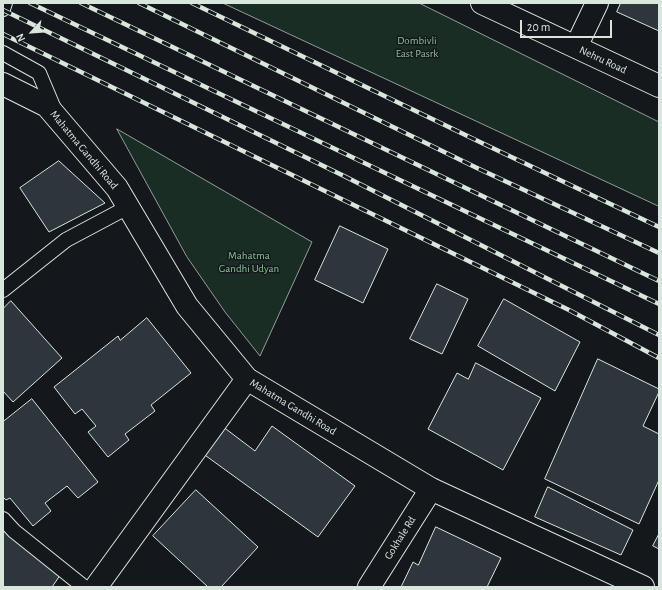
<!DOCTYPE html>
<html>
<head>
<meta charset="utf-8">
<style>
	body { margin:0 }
	#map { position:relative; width:662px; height:590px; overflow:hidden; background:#14181c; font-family:"Alegreya Sans",sans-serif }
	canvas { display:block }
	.frame { position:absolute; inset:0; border:4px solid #d8e6dc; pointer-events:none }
	.north { position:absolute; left:12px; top:12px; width:40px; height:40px; -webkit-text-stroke:3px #14181c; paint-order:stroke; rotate:244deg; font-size:11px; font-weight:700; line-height:16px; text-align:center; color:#d8e6dc }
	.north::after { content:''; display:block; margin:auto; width:14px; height:18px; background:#d8e6dc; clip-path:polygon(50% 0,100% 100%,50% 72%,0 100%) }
	.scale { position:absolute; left:520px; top:20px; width:92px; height:18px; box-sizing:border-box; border:2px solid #d8e6dc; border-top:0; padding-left:5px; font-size:12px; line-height:14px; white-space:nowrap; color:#d8e6dc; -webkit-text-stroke:3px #14181c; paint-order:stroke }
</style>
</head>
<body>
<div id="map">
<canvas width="662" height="590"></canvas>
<div class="frame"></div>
<div class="north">N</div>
<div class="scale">20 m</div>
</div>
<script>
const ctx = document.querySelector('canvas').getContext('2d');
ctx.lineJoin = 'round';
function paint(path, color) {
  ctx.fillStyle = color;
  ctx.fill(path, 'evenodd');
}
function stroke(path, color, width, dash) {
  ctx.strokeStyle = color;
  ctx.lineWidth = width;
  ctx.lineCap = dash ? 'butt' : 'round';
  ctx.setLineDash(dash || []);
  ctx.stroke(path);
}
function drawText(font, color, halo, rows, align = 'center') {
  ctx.font = font + ' "Alegreya Sans",sans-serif';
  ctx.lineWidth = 3;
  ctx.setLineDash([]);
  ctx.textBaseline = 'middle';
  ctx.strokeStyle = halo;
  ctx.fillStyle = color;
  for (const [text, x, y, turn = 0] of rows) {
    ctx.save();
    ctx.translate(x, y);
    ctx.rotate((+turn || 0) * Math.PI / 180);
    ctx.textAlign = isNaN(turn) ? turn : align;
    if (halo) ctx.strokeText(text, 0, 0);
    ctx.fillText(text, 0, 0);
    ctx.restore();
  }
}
const green = new Path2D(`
	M223,3H419L659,122V206Z
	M117,129L312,242L260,356L225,312L187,257Z`);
const building = new Path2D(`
	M621,3H659V31L617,12Z
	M59,161L105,203L49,232L20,188Z
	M340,226L388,249L363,303L315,280Z
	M437,284L468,299L442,354L410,339Z
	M504,299L580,342L555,391L478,346Z
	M11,301L62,358L13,402L3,391V309Z
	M147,318L191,373L151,405L155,411L125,434L129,440L108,457L88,432L96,426L82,409L75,414L54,387L118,336L120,340Z
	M598,359L659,389V392L643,426L659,434V480L639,524L545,479Z
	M476,363L541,398L503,470L428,429L457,373L468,379Z
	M32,399L98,482L78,498L67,486L45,503L51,511L33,526L10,498L6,500L3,497V422Z
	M222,426L255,451L272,426L355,486L318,537L202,453Z
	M548,487L633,530L621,555L535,517Z
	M196,490L258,547L221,587H208L153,536Z
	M436,527L501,558L487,587H401L413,562L418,565Z
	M3,529L63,571L52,587H3Z
	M659,534V549L653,546Z`);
const service = new Path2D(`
	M3,9L5,3
	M3,53L39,73L55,111
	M3,290L66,240L128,207
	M3,519L14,531L84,587`);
const minor = new Path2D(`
	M482,3L659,86
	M576,47L597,3
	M96,587L247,379
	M369,587L431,489`);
const tertiary = new Path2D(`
	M3,84L47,106L117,188L187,306L247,379L431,489L643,587`);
const rail = new Path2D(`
	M30,3L659,304
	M81,3L659,281
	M139,3L477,168L659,253
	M192,3L484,144L659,227
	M3,10L344,176L659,335
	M3,34L569,310L659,358`);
const parkNames = [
	["Dombivli",417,41],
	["East Pasrk",417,54],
	["Mahatma",249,256],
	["Gandhi Udyan",249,269]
];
const streetNames = [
	["Nehru Road",603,60,25],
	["Mahatma Gandhi Road",84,150,50],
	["Mahatma Gandhi Road",293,407,31],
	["Gokhale Rd",400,538,-58]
];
paint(green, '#1a2d24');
stroke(green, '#939e99', 1);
paint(building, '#2c363c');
stroke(building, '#d8e6dc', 1);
stroke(service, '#d8e6dc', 16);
stroke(minor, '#d8e6dc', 24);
stroke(tertiary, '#d8e6dc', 24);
stroke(service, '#14181c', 14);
stroke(minor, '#14181c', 22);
stroke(tertiary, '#14181c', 22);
stroke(rail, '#d8e6dc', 4.5);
stroke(rail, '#14181c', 3, [9]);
drawText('11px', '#8ac095', '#14181c', parkNames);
drawText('11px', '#d8e6dc', '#14181c', streetNames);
</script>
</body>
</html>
